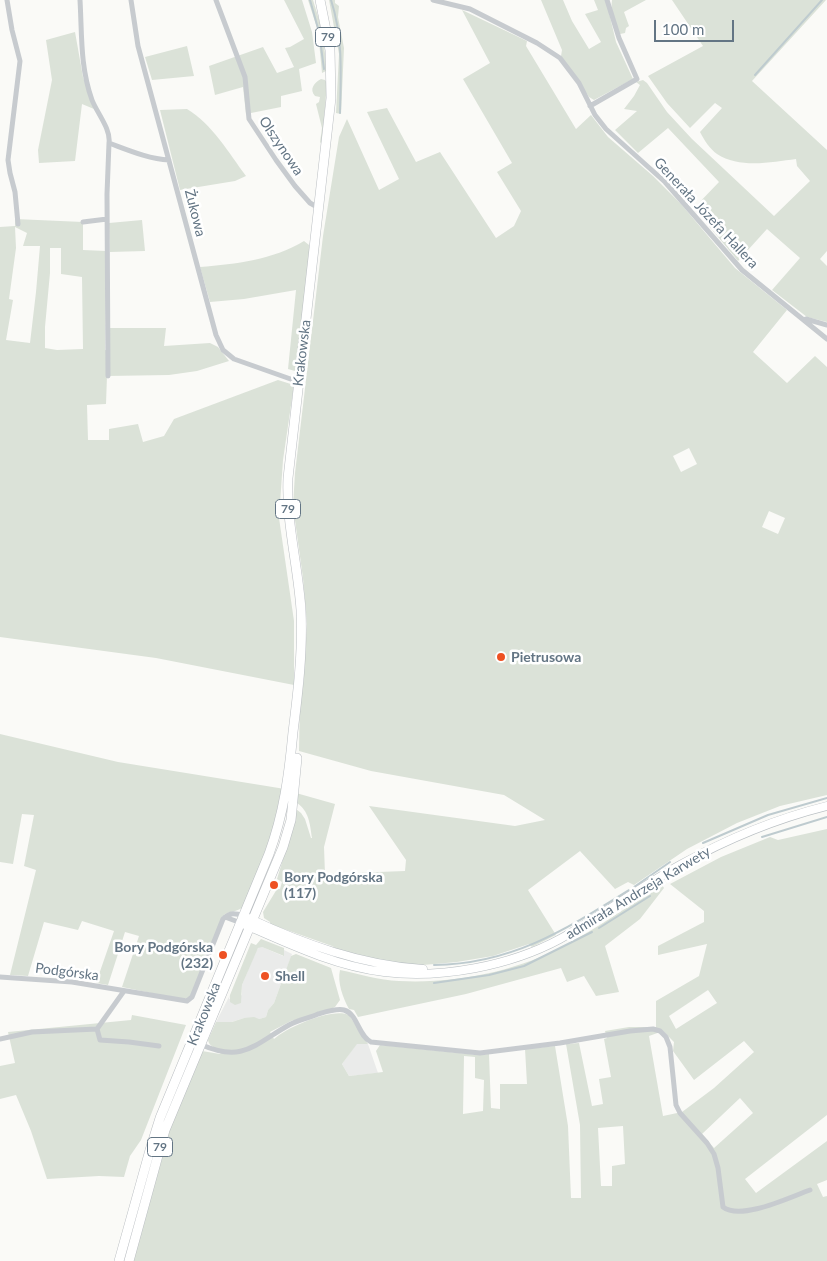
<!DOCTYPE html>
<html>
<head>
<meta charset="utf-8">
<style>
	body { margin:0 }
	#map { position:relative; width:827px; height:1261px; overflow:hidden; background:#fafaf7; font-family:Lato,sans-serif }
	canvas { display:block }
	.scale { position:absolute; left:654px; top:20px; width:80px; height:22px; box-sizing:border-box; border:2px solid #637584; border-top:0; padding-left:6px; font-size:15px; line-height:18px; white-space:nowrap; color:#637584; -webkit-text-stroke:4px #fff; paint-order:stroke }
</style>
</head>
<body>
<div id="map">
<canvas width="827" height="1261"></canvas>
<div class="scale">100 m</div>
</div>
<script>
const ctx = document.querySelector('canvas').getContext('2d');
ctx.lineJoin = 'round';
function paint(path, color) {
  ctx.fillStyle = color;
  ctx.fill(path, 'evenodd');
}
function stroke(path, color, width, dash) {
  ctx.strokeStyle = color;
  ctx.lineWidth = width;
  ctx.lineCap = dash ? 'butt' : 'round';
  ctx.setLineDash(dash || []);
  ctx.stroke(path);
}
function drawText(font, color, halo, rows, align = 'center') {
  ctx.font = font + ' Lato,sans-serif';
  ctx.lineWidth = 5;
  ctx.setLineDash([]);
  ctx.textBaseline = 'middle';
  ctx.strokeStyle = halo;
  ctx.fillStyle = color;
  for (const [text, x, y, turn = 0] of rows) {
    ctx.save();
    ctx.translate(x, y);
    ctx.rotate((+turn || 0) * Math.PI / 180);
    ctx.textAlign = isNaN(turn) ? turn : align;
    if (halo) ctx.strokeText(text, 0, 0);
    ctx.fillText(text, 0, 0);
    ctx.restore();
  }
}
const built = new Path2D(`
	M260,946L283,956L284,950L292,954L274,1003L268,1010L266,1017L259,1019L244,1018L232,1022H216L230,995L229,999L242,995V985L256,951Z
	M357,1043L368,1044L378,1073L349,1076L342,1064Z`);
const green = new Path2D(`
	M284,0H302L312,32L316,63L299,69L302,91L281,96V107L246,114L243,87L215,95L209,66L263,47L277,73L294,67L285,48L290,47L304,39Z
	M308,0H313L321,26L327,67L326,71L322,73L318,31Z
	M329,0H335V3L339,6L338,17L344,48L341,114L336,113L339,54Z
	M541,0H563L572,21L589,49L601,42L585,14L598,10L594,0H605L607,4L616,42L633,79L594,100L589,97L561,56L562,50Z
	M612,0H646L624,12L629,26L626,28L625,33L620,34C616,24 610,11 612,0Z
	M672,0H826L752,81L827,150V251L820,259L827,266V322L807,317L772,290L800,258L767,229L738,261L694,208L719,182L668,128L638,153L615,130L637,111L624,109L634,96L640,85L636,82L643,80L647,83L667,112L692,139L774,216L810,181L797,166L796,159C772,162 740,169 717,154C710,149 704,140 700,132L722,108L715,103L690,128L667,103L648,76L703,46Z
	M462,10L527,41L526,46L576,129L591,115L608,137L653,176L681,204L735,268L787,310L753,352L787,383L815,356L827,367V795L780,806L737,823L687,849L634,885L628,882L615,889L580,851L528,890L556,935L532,947L529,944L493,956L457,962L423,965H400L340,951L332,946L270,924V922L264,918L263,912L277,889H280L282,882L277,879L287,846L296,809L301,813L305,819L311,838H312C310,824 309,811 297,803L296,793L335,804L324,847L325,874L405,871L406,860L369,806L515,826L545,820L504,795L371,771L299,751L300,697L303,686L307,624L303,578L293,506L295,473L323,236L339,137L347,119L379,190L399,179L367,112L387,108L416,162L440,152L496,238L514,226L521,211L497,172L512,163L463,79L490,63ZM689,448L697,464L681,472L673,456ZM769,511L785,518L778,534L762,527Z
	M75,32L83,77L94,109L82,104L75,161L39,163L38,150L52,80L46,40Z
	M187,46L194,76L152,80L145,57Z
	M321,79L325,80L327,83L322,145L320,142L322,128L316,104L319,102L320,97L315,96C309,89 314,83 321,79Z
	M187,109C212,124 229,153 246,176L235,181L180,190L160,110Z
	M15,219L83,222V250L106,251L105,350H110V328H166L164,346L210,343L218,347L229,361L197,371L169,375L107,376L106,404L87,405L88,440H109V429L138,424L143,442L164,436L174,419L278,380L294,385L283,460L279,518L294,621V685L156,658L0,637V227L15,226ZM15,227L27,233L23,246H40L36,292L30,343L6,340L13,300L9,299L16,248ZM50,248H61V274L82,277L83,349L57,350L45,348V327L50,273Z
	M142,220L145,251L110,252L109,223Z
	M304,241L309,245L311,251L295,371L288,369L296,290L244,299L210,302L200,267C237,264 272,260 304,241Z
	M0,734L118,762L285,789L266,851L243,907C237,913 227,910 222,917L191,995L188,998L180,999L122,987L139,936L125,932L108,985L96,983L114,931L82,921L78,930L44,922L28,976L10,975L36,870L24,866L34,815L22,814L13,864L0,862Z
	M827,829V1115L745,1179L756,1193L827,1141V1180L817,1184L823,1197L827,1196V1261H133L165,1141L202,1051L220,1054L222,1051C216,1048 209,1047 208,1040L216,1022H232L244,1018L254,1017L259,1019L266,1017L268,1010L274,1003L291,956L296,954L331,968L340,1000L335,1007L329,1010L291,1021L270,1032L274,1039C287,1027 333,1007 349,1015L368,1044H357L342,1064L349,1076L383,1072L376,1051L380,1045L479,1055L489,1054L491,1108L500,1109V1084H527L525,1049L555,1046L568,1126L571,1198H581L580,1125L566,1044L579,1043L592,1106L603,1104L599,1079L611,1077L604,1039L607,1038L605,1031L629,1027H656V1001L699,976L707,944L658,955V946L704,922V911L670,884L721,857L770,837L778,840ZM708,990L717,1003L676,1029L669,1016ZM663,1031L674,1042L673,1051L694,1080L744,1041L754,1052L714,1088L682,1112L663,1116L649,1036ZM464,1056L475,1057V1078L484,1080L483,1111L463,1114ZM740,1098L753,1113L714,1148L702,1134ZM623,1126L625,1164L612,1166V1186H601L598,1128Z
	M662,885L664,888L640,919L605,946L619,992L596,996L584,976L567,982L561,968L466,994L358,1017L354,1010L349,1009C343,998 337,982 340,970C359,974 379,980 399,981C456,984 518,971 568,944C600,926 630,905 662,885Z
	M261,939L284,948V956L262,947L258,948L242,985L241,1003L235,1005L230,1002V995L251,943L256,945Z
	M132,1015L186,1025L141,1140L130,1156L124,1177L99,1176L47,1179L31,1131L16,1095L0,1099V1066L15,1063L8,1032L131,1020Z`);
const stream = new Path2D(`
	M310,0L319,32L324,69
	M331,0C343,37 341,74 340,113
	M755,75L822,0
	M762,837L827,817
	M703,843L768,815L827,798
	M634,887L670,862
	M599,928L650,896
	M434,965C512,964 565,930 629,890
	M434,983L489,975L524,966L592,932`);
const minor = new Path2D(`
	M7,0L12,30L20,61L8,160L10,173L15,192L18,224
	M80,0C82,34 80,67 92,100C97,113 111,129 109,143C128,150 149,159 169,160
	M131,0L138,46L216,335L223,350L234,359L299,382
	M216,0L245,77L249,119L276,160L295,186L310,203L319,208
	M433,0L470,9L537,43L560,58L579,83L595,115L606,129L665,182L742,270L827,339
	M590,106L637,79L619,38L607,0
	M83,222L107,219
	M806,319L827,325
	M108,376L107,194L109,143
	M225,917L241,923
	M0,977L72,982L187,1001L192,997L223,919C230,912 235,913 244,916
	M124,991L97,1029L100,1040L129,1042L159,1046
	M0,1039L32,1032L97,1029
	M202,1045C243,1063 255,1044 289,1025C298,1020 309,1018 318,1014C325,1012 337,1008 344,1010C358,1014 358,1036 371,1042L480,1053L560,1043L630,1031L653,1029L660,1031L666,1037L670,1047L676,1105L680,1113L707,1143L714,1154L718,1168L723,1207C741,1221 790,1197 810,1190`);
const secondary = new Path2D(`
	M248,918C304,944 361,965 423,969
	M241,923C287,943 334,966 384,972C441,979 510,966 560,939C601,916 639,888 680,865C727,839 775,819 827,806`);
const primary = new Path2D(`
	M119,1261L150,1150L160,1118L269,854C284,813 289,775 293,732C298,692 303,651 301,610C298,565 286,523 288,478L331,98L330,50L320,0
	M129,1261L165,1130L283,847L291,820L297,758`);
const markers = [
	[501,657,5,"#ee5123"],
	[274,885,5,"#ee5123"],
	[223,955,5,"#ee5123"],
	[265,976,5,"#ee5123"]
];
const shields = [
	[328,37,25],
	[288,509,25],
	[160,1147,25]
];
const shieldNames = [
	["79",328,37],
	["79",288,509],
	["79",160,1147]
];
const streetNames = [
	["Olszynowa",281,146,56],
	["Żukowa",195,213,76],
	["Generała Józefa Hallera",706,213,47],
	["Krakowska",302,353,-83],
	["admirała Andrzeja Karwety",638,893,-31],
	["Podgórska",67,972,7],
	["Krakowska",204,1014,-68]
];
const poiNames = [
	["Pietrusowa",511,657],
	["Bory Podgórska",284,877],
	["(117)",284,893],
	["Bory Podgórska",213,947,"right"],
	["(232)",213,963,"right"],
	["Shell",275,976]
];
paint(built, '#eaebea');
paint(green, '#dbe2d8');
stroke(stream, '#becbcf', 2);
stroke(secondary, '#b9bfc3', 9);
stroke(primary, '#babec2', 10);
stroke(minor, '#c7cbcf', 5);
stroke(secondary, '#fff', 8);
stroke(primary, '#fff', 9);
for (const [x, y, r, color] of markers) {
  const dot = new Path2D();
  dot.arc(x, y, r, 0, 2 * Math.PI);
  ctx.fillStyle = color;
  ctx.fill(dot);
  stroke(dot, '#fff', 2);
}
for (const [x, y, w] of shields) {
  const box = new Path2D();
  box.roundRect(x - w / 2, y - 9.5, w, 19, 4);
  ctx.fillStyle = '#fff';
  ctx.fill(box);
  stroke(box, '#637584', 1);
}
drawText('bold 12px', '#637584', null, shieldNames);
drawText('14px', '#637584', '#fff', streetNames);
drawText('bold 14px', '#637584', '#fff', poiNames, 'left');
</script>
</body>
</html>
